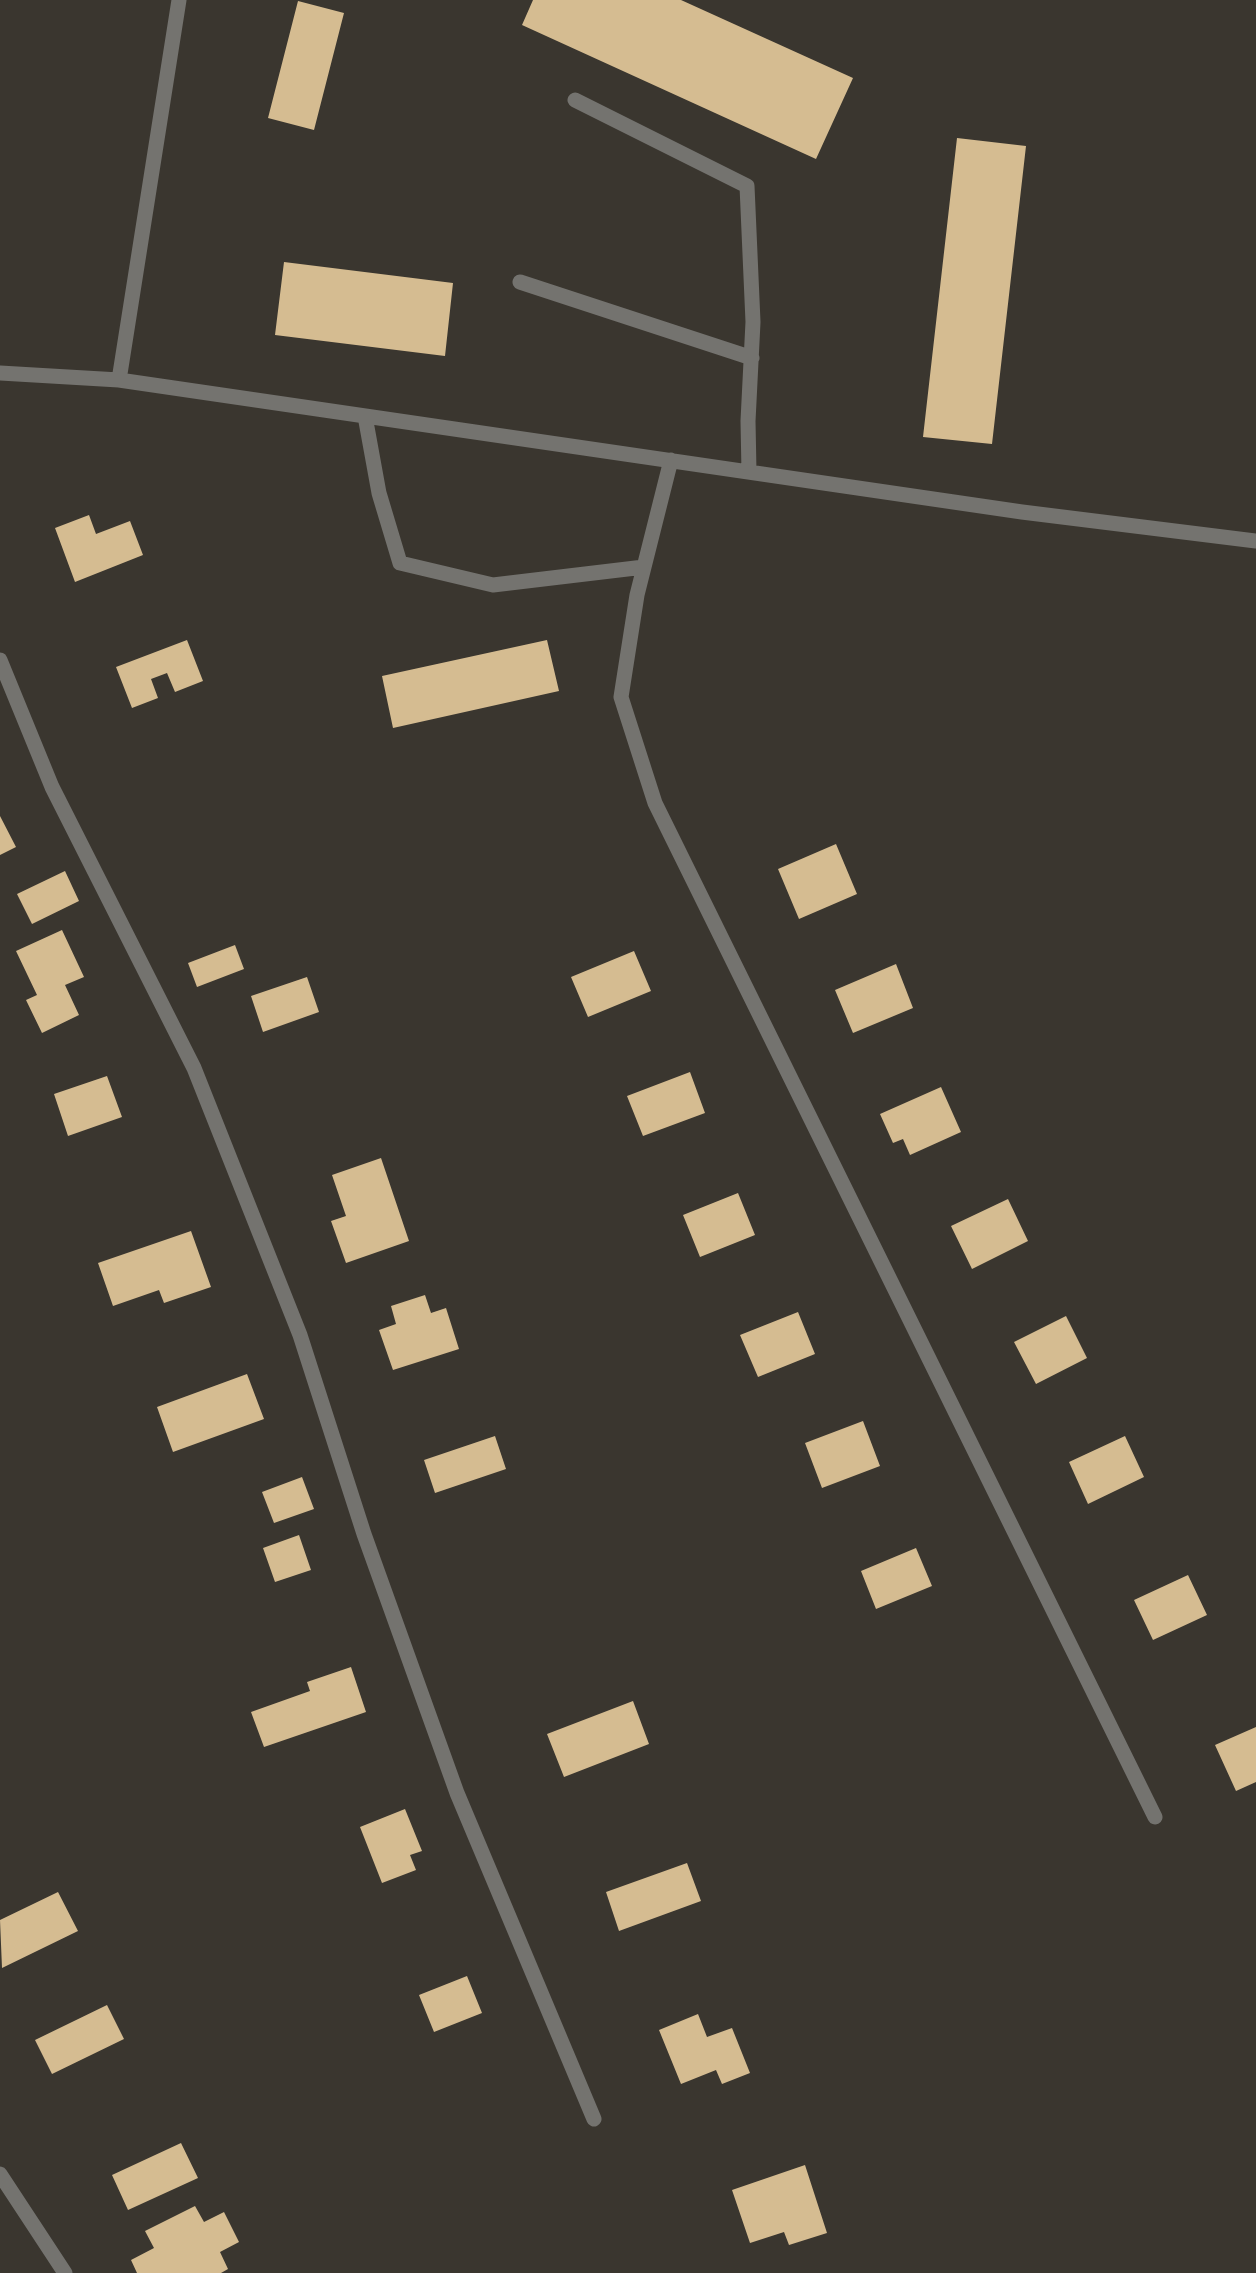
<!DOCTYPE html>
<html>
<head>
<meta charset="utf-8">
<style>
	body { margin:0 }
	canvas { display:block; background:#3a362f }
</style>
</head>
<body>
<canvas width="1256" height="2273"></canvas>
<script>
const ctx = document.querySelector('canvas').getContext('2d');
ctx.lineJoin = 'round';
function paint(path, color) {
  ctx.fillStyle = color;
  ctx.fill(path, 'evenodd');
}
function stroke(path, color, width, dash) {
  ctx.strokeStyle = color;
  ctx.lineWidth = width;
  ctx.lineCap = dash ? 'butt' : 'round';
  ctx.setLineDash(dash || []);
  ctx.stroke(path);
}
const building = new Path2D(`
	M533,0H681L853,78L816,159L522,25Z
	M298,1L344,13L314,130L268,118Z
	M957,138L1026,146L992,444L923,437Z
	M284,262L453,283L445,356L275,335Z
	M89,515L96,534L130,521L143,555L75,582L55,528Z
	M187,640L203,681L175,692L167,673L151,679L158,698L132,708L116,667Z
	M547,640L559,691L393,728L382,676Z
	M0,816L16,847L0,855Z
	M836,844L857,894L799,919L778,869Z
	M65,871L79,901L32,924L17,894Z
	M62,930L84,977L65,985L79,1015L42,1033L26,1000L37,995L16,951Z
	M235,945L244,969L197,987L188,963Z
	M634,951L651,991L588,1017L571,977Z
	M896,964L913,1008L853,1033L835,990Z
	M307,977L319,1012L263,1032L251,996Z
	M690,1072L705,1113L643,1136L627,1096Z
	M107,1076L122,1117L68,1136L54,1094Z
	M941,1087L961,1132L910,1155L903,1139L893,1143L880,1114Z
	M381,1158L409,1241L346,1263L331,1221L346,1216L332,1175Z
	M738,1193L755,1235L700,1257L683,1215Z
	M1008,1199L1028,1241L972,1269L951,1226Z
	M191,1231L211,1287L164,1303L159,1290L113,1306L98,1263Z
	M425,1295L431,1313L446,1308L459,1349L393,1370L379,1330L396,1324L391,1306Z
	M798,1312L815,1354L758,1377L740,1335Z
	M1066,1316L1087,1358L1036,1384L1014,1342Z
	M247,1374L264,1419L173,1452L157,1407Z
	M863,1421L880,1466L822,1488L805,1443Z
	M495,1436L506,1469L435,1493L424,1460Z
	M1125,1436L1144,1477L1088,1504L1069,1462Z
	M302,1477L314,1509L274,1523L262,1492Z
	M299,1535L311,1570L275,1582L263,1548Z
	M916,1548L932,1586L876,1609L861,1571Z
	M1188,1575L1207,1615L1153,1640L1134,1600Z
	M351,1667L366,1712L264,1747L251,1712L310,1691L307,1682Z
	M633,1701L649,1744L564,1777L547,1734Z
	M1256,1727V1782L1236,1791L1215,1745Z
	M405,1809L422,1851L410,1855L416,1870L382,1883L360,1827Z
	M687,1863L701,1901L619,1931L606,1892Z
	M58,1892L78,1931L2,1968L0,1920Z
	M467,1976L482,2013L434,2032L419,1995Z
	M107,2005L124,2039L52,2074L35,2040Z
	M698,2014L707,2037L732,2028L750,2073L722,2084L716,2070L681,2084L659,2030Z
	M181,2143L198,2178L128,2210L112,2175Z
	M805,2165L827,2233L789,2245L784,2232L750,2243L732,2190Z
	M195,2206L204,2222L224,2212L239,2242L220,2252L228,2269L221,2273H137L131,2260L154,2248L145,2231Z`);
const minor = new Path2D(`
	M575,100L747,186L753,322L748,421L749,472
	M520,282L752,358
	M0,373L119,380L1022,512L1256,541
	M119,380L179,0
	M365,416L379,493L400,563L493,585L644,567
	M671,460L637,595L621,697L655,803L1155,1817
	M0,660L52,787L194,1068L300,1335L364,1534L457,1793L594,2119
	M0,2174L65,2273`);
paint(building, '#d5bc91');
stroke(minor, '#74736f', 15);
</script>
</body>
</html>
